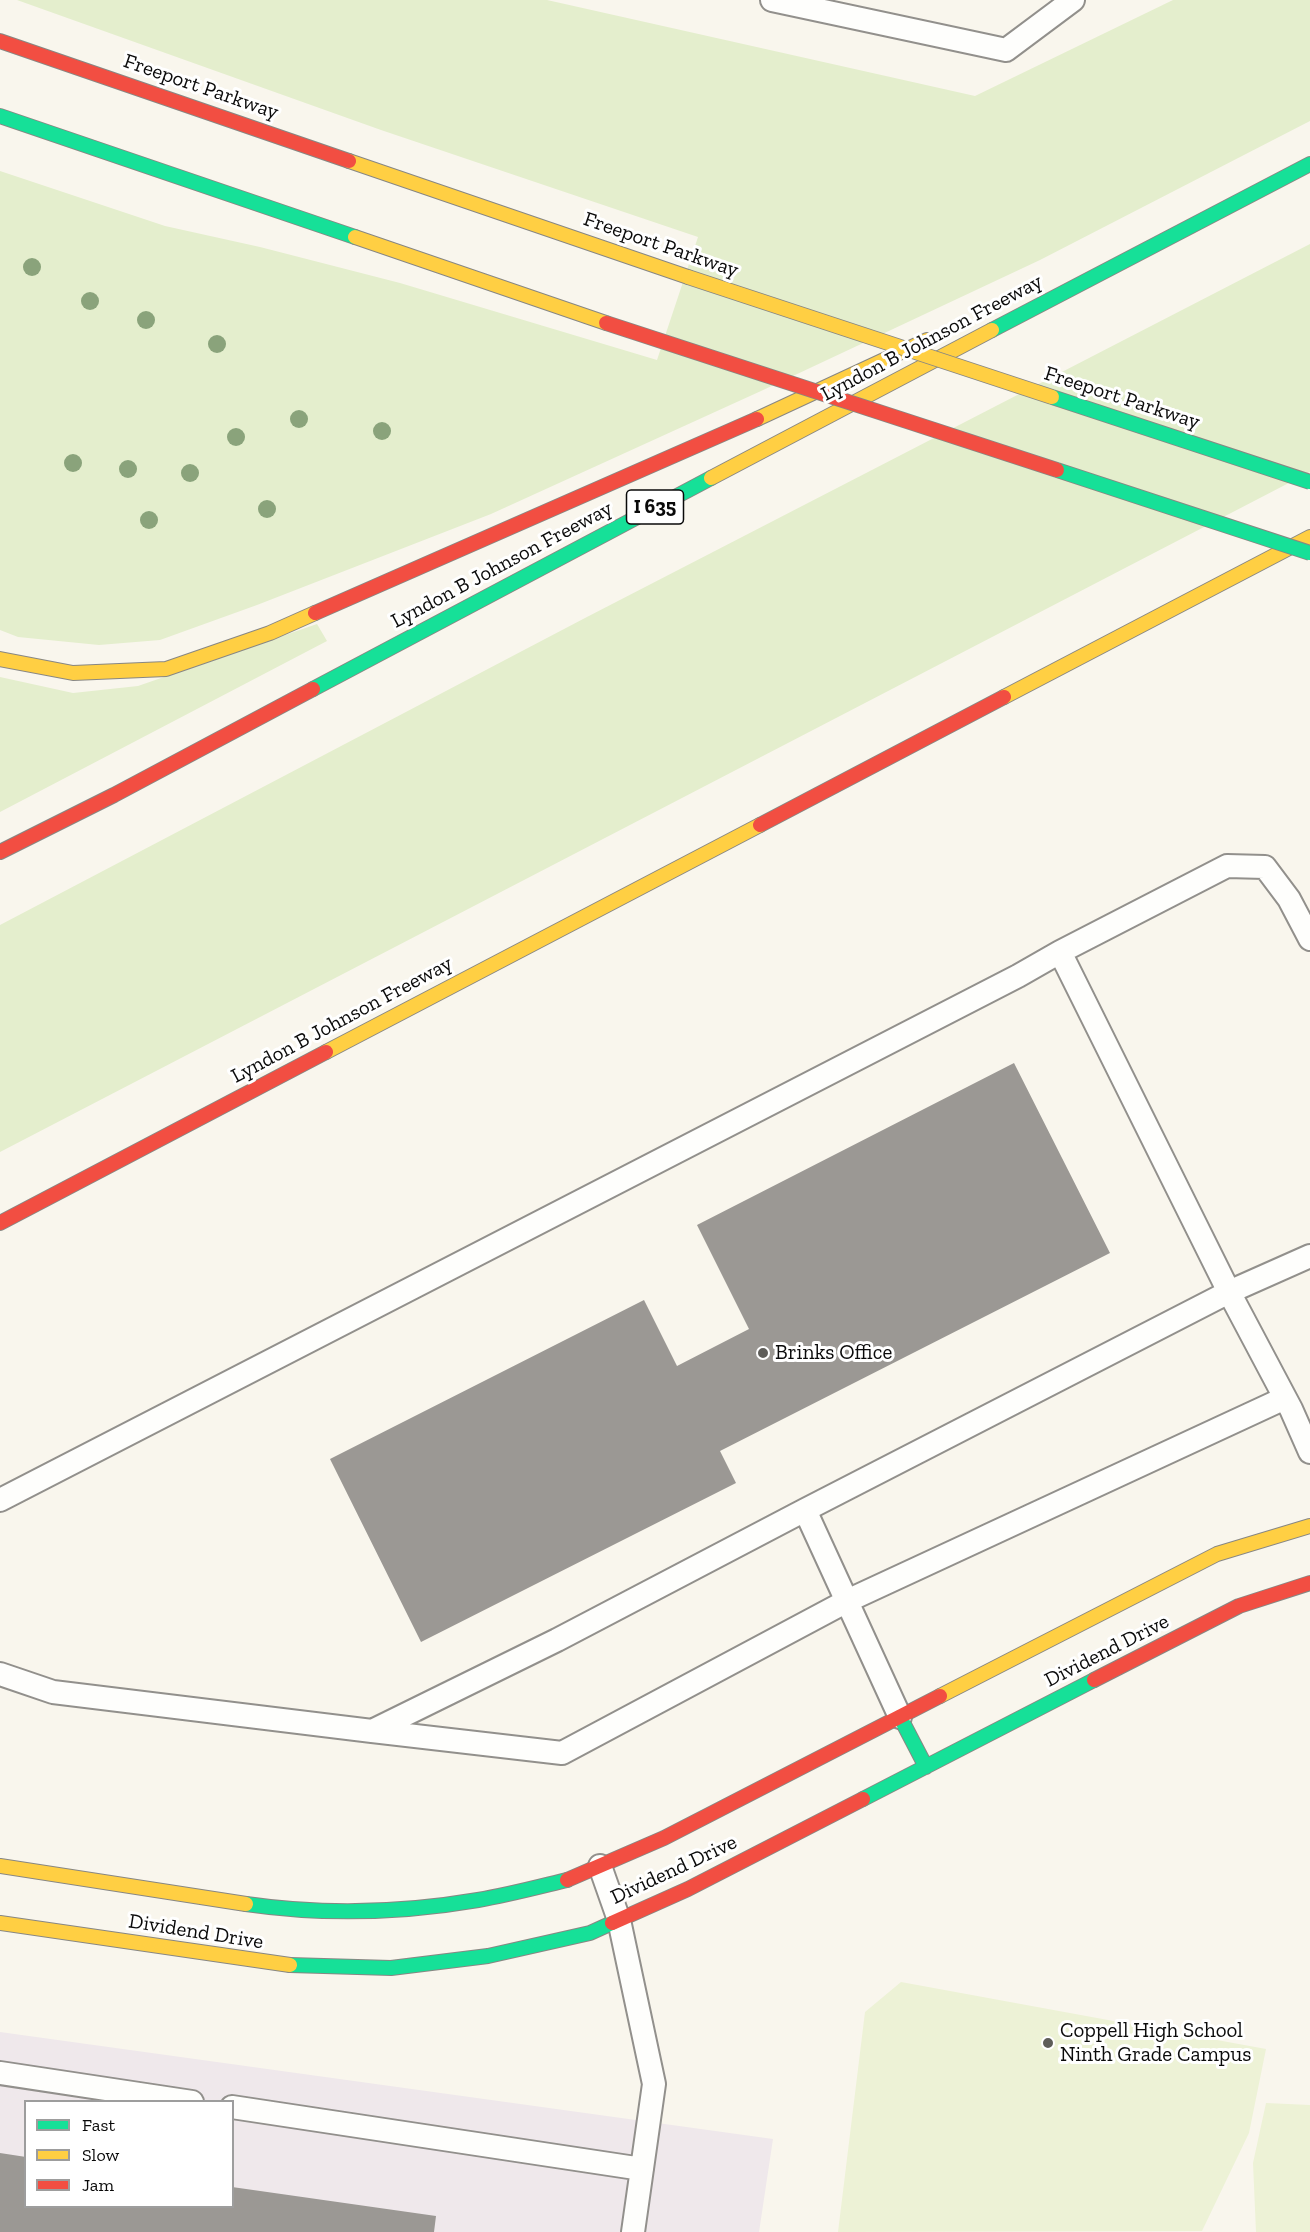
<!DOCTYPE html>
<html>
<head>
<meta charset="utf-8">
<style>
	body { margin:0 }
	#map { position:relative; width:1310px; height:2232px; overflow:hidden; background:#f9f6ed; font-family:"Zilla Slab",serif }
	canvas { display:block }
	.legend { position:absolute; left:24px; top:2100px; width:210px; height:108px; box-sizing:border-box; background:#fff; border:2px solid #9d9d9d; margin:0; padding:8px 10px; list-style:none; font-size:18px; color:#0a0a0a }
	.legend li { display:flex; align-items:center; gap:12px; height:30px }
	.legend b { width:30px; border:2px solid #9d9d9d }
</style>
</head>
<body>
<div id="map">
<canvas width="1310" height="2232"></canvas>
<ul class="legend">
<li><b style="height:8px;background:#16e098"></b>Fast</li>
<li><b style="height:8px;background:#ffcf43"></b>Slow</li>
<li><b style="height:8px;background:#f24e42"></b>Jam</li>
</ul>
</div>
<script>
const ctx = document.querySelector('canvas').getContext('2d');
ctx.lineJoin = 'round';
function paint(path, color) {
  ctx.fillStyle = color;
  ctx.fill(path, 'evenodd');
}
function stroke(path, color, width, dash) {
  ctx.strokeStyle = color;
  ctx.lineWidth = width;
  ctx.lineCap = dash ? 'butt' : 'round';
  ctx.setLineDash(dash || []);
  ctx.stroke(path);
}
function drawText(font, color, halo, rows, align = 'center') {
  ctx.font = font + ' "Zilla Slab",serif';
  ctx.lineWidth = 6;
  ctx.setLineDash([]);
  ctx.textBaseline = 'middle';
  ctx.strokeStyle = halo;
  ctx.fillStyle = color;
  for (const [text, x, y, turn = 0] of rows) {
    ctx.save();
    ctx.translate(x, y);
    ctx.rotate((+turn || 0) * Math.PI / 180);
    ctx.textAlign = isNaN(turn) ? turn : align;
    if (halo) ctx.strokeText(text, 0, 0);
    ctx.fillText(text, 0, 0);
    ctx.restore();
  }
}
const industrial = new Path2D(`
	M0,2032L773,2139L759,2232H0ZM26,2102H232V2206H26Z`);
const green = new Path2D(`
	M17,0H547L975,96L1173,0H1310V121L1040,260L761,391L491,514L257,605L160,640L99,645L18,637L0,630V171L165,226L260,247L400,283L657,360L698,237L381,130Z
	M1310,244V472L0,1152V925L585,618Z
	M317,624L327,641L0,812V677L73,693L138,686Z`);
const pitch = new Path2D(`
	M901,1982L1266,2049L1249,2133L1202,2231L838,2232L865,2012Z
	M1266,2103L1310,2105V2232H1256L1253,2163Z`);
const building = new Path2D(`
	M1014,1063L1110,1253L720,1451L736,1483L421,1642L330,1459L644,1300L677,1366L749,1329L697,1225Z
	M0,2153L26,2157V2206H232V2187L436,2216L434,2232H0Z`);
const lane = new Path2D(`
	M772,0L1006,50L1073,0
	M1060,952L1227,866L1265,867L1289,899L1310,939
	M1310,1256L1229,1292L1291,1409L1310,1452
	M0,1500L1018,976L1060,952L1229,1292L805,1510L557,1640L372,1731L53,1692L0,1674
	M805,1510L900,1717
	M372,1731L562,1753L847,1601L1285,1398
	M600,1866L619,1920L654,2084L633,2232
	M0,2073L192,2102
	M232,2107L642,2169`);
const fast = new Path2D(`
	M0,116L355,237
	M992,330L1310,164
	M313,689L711,478
	M900,1717L926,1767
	M863,1799L1094,1680
	M246,1904C322,1915 402,1913 478,1900C508,1895 538,1887 567,1880
	M290,1965L391,1968L488,1956L590,1933L612,1923`);
const slow = new Path2D(`
	M349,161L688,277
	M355,237L606,323
	M757,419L927,340
	M711,478L992,330
	M0,659L73,673L166,669L270,633L315,613
	M1004,697L1310,537
	M326,1052L760,825
	M940,1696L1217,1554L1310,1526
	M0,1866L246,1904
	M0,1923L290,1965`);
const jam = new Path2D(`
	M0,41L349,161
	M315,613L757,419
	M760,825L1004,697
	M0,852L114,795L313,689
	M0,1223L326,1052
	M1094,1680L1239,1606L1310,1583
	M567,1880L664,1838L940,1696
	M612,1923L688,1889L863,1799`);
const fastBridge = new Path2D(`
	M1052,397L1310,482
	M1057,470L1310,553`);
const slowBridge = new Path2D(`
	M688,277L1052,397`);
const jamBridge = new Path2D(`
	M606,323L1057,470`);
const trees = [
	[32,267],
	[90,301],
	[146,320],
	[217,344],
	[299,419],
	[382,431],
	[236,437],
	[73,463],
	[128,469],
	[190,473],
	[267,509],
	[149,520]
];
const markers = [
	[763,1353,6,"#5e5d59"],
	[1048,2043,6,"#5e5d59"]
];
const shields = [
	[655,507,57]
];
const shieldNames = [
	["I 635",655,507]
];
const streetNames = [
	["Freeport Parkway",201,87,19],
	["Freeport Parkway",661,245,19],
	["Lyndon B Johnson Freeway",932,338,-28],
	["Freeport Parkway",1122,398,18],
	["Lyndon B Johnson Freeway",502,565,-28],
	["Lyndon B Johnson Freeway",342,1020,-28],
	["Dividend Drive",1107,1651,-27],
	["Dividend Drive",674,1870,-25],
	["Dividend Drive",196,1932,9]
];
const poiNames = [
	["Brinks Office",775,1353],
	["Coppell High School",1060,2031],
	["Ninth Grade Campus",1060,2055]
];
paint(industrial, '#efe8eb');
paint(green, '#e4eecd');
paint(pitch, '#edf2d6');
paint(building, '#9b9894');
stroke(lane, '#92908c', 26);
stroke(fast, '#888783', 16);
stroke(slow, '#888783', 16);
stroke(jam, '#888783', 16);
stroke(lane, '#fefefc', 22);
stroke(fast, '#16e098', 14);
stroke(slow, '#ffcf43', 14);
stroke(jam, '#f24e42', 14);
stroke(fastBridge, '#888783', 16, []);
stroke(slowBridge, '#888783', 16, []);
stroke(jamBridge, '#888783', 16, []);
stroke(fastBridge, '#16e098', 14);
stroke(slowBridge, '#ffcf43', 14);
stroke(jamBridge, '#f24e42', 14);
ctx.fillStyle = '#8aa37b';
for (const [x, y] of trees) {
  ctx.beginPath();
  ctx.arc(x, y, 9, 0, 2 * Math.PI);
  ctx.fill();
}
for (const [x, y, r, color] of markers) {
  const dot = new Path2D();
  dot.arc(x, y, r, 0, 2 * Math.PI);
  ctx.fillStyle = color;
  ctx.fill(dot);
  stroke(dot, '#fff', 2);
}
for (const [x, y, w] of shields) {
  const box = new Path2D();
  box.roundRect(x - w / 2, y - 17, w, 34, 4.5);
  ctx.fillStyle = '#fff';
  ctx.fill(box);
  stroke(box, '#0a0a0a', 1.5);
}
drawText('bold 20px', '#0a0a0a', null, shieldNames);
drawText('21px', '#0a0a0a', '#fff', streetNames);
drawText('21px', '#0a0a0a', '#fff', poiNames, 'left');
</script>
</body>
</html>
